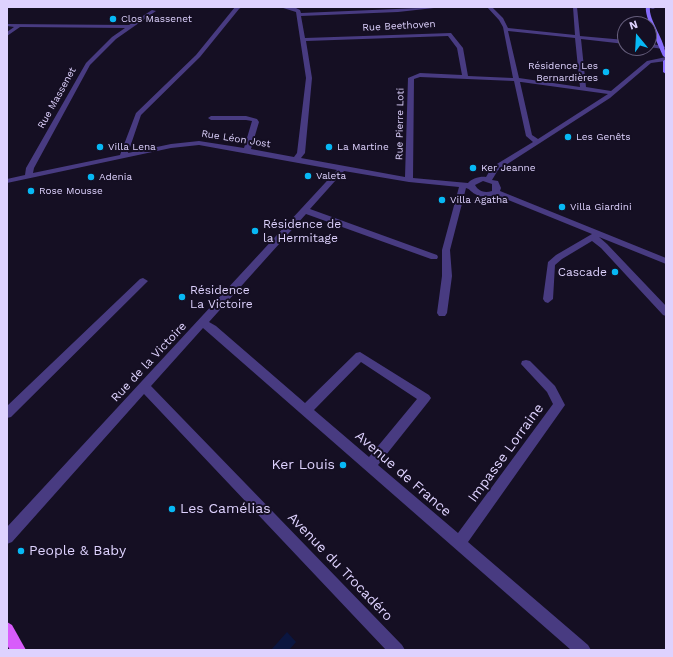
<!DOCTYPE html>
<html>
<head>
<meta charset="utf-8">
<style>
	body { margin:0 }
	#map { position:relative; width:673px; height:657px; overflow:hidden; background:#150f23; font-family:"Work Sans",sans-serif }
	canvas { display:block }
	.frame { position:absolute; inset:0; border:8px solid #ded2fe; pointer-events:none }
	.north { position:absolute; left:617px; top:16px; width:40px; height:40px; box-sizing:border-box; background:#150f23; border:1px solid #655d7b; border-radius:50%; rotate:342deg; font-size:11px; font-weight:700; line-height:16px; text-align:center; color:#ded2fe }
	.north::after { content:''; display:block; margin:auto; width:14px; height:18px; background:#07b8f5; clip-path:polygon(50% 0,100% 100%,50% 72%,0 100%) }
</style>
</head>
<body>
<div id="map">
<canvas width="673" height="657"></canvas>
<div class="frame"></div>
<div class="north">N</div>
</div>
<script>
const ctx = document.querySelector('canvas').getContext('2d');
ctx.lineJoin = 'round';
function paint(path, color) {
  ctx.fillStyle = color;
  ctx.fill(path, 'evenodd');
}
function stroke(path, color, width, dash) {
  ctx.strokeStyle = color;
  ctx.lineWidth = width;
  ctx.lineCap = dash ? 'butt' : 'round';
  ctx.setLineDash(dash || []);
  ctx.stroke(path);
}
function drawText(font, color, halo, rows, align = 'center') {
  ctx.font = font + ' "Work Sans",sans-serif';
  ctx.lineWidth = 4;
  ctx.setLineDash([]);
  ctx.textBaseline = 'middle';
  ctx.strokeStyle = halo;
  ctx.fillStyle = color;
  for (const [text, x, y, turn = 0] of rows) {
    ctx.save();
    ctx.translate(x, y);
    ctx.rotate((+turn || 0) * Math.PI / 180);
    ctx.textAlign = isNaN(turn) ? turn : align;
    if (halo) ctx.strokeText(text, 0, 0);
    ctx.fillText(text, 0, 0);
    ctx.restore();
  }
}
const water = new Path2D(`
	M287,632L296,642L289,650H271Z`);
const minor = new Path2D(`
	M235,7H242L239,9L200,57L141,115L128,153L171,144L199,141L244,148L252,121L246,120H211L208,118L211,116H246L257,119L259,122L251,149L294,157L297,153L306,78L296,12L280,7H294L300,10L301,13L443,7L398,12L301,16L305,38L451,33L463,48L468,76L513,78L503,27L499,20L487,7H492L503,18L508,28L575,35L573,7H577L580,36L625,40V44L581,39L586,87L611,91L647,61L666,57V61L651,63L610,98L498,170L492,180L498,181L501,188L500,191L666,258V264L599,237L607,244L666,306V316L663,315L601,248L592,241L562,259L555,265L553,299L548,303L545,302L543,299L548,262L556,255L592,234L496,195C489,197 482,198 475,194C471,192 470,189 466,188L450,250L452,276L447,313L445,316H439L437,313L442,276V250L459,187L409,182L344,171L310,209L437,255L438,257L437,259H431L306,214L209,322L216,326L305,403L356,353L360,352L429,395L431,398L429,401L378,465L458,533L553,404L547,392L521,364L522,361L526,360L530,361L555,386L565,405L468,542L588,645L591,650H571L203,328L151,386L402,645L405,650H386L144,394L12,542L7,544V527L337,170L199,145L171,148L7,183V179L25,175L26,168L86,63L112,37L125,28L20,27L7,36V32L14,27L7,26V24L129,25L152,10L156,11L116,39L90,65L34,168L33,173L120,155L136,113L196,55ZM508,31L575,38L580,87L519,78ZM448,36L457,48L462,75L420,73L408,78L405,177L301,158L305,153L312,78L306,41ZM420,77L514,81L526,136L533,142L492,167L486,177C480,176 471,179 468,183L413,178L414,79ZM520,82H521L608,94L538,139L532,135ZM483,181L492,184V191C485,193 479,192 475,185ZM361,362L417,399L369,457L314,410Z
	M646,7H655V8L653,9Z
	M649,43L666,47L663,49L649,47Z
	M143,278L148,281L146,283L11,417L7,418V406L140,279Z`);
const secondary = new Path2D(`
	M646,7H650C648,20 666,40 666,58L663,56C659,46 644,16 646,7Z
	M666,59V74L663,72V61Z`);
const primary = new Path2D(`
	M7,622L12,625L26,650H10L7,645Z`);
const markers = [
	[113,19,4,"#07b8f5"],
	[606,72,4,"#07b8f5"],
	[568,137,4,"#07b8f5"],
	[100,147,4,"#07b8f5"],
	[329,147,4,"#07b8f5"],
	[473,168,4,"#07b8f5"],
	[308,176,4,"#07b8f5"],
	[91,177,4,"#07b8f5"],
	[31,191,4,"#07b8f5"],
	[442,200,4,"#07b8f5"],
	[562,207,4,"#07b8f5"],
	[255,231,4,"#07b8f5"],
	[615,272,4,"#07b8f5"],
	[182,297,4,"#07b8f5"],
	[343,465,4,"#07b8f5"],
	[172,509,4,"#07b8f5"],
	[21,551,4,"#07b8f5"]
];
const farPoinames = [
	["Clos Massenet",121,19],
	["Résidence Les",598,66,"right"],
	["Bernardières",598,78,"right"],
	["Les Genêts",576,137],
	["Villa Lena",108,147],
	["La Martine",337,147],
	["Ker Jeanne",481,168],
	["Valeta",316,176],
	["Adenia",99,177],
	["Rose Mousse",39,191],
	["Villa Agatha",450,200],
	["Villa Giardini",570,207]
];
const farStreetnames = [
	["Rue Beethoven",399,26,-3],
	["Rue Massenet",57,98,-61],
	["Rue Pierre Loti",400,124,-89],
	["Rue Léon Jost",236,139,9]
];
const poiNames = [
	["Résidence de",263,224],
	["la Hermitage",263,238],
	["Cascade",607,272,"right"],
	["Résidence",190,290],
	["La Victoire",190,304]
];
const streetNames = [
	["Rue de la Victoire",149,362,-47]
];
const nearStreetnames = [
	["Impasse Lorraine",506,453,-54],
	["Avenue de France",403,474,41],
	["Avenue du Trocadéro",340,567,46]
];
const nearPoinames = [
	["Ker Louis",335,465,"right"],
	["Les Camélias",180,509],
	["People & Baby",29,551]
];
paint(water, '#0b1640');
paint(minor, '#483b81');
paint(secondary, '#866cfb');
paint(primary, '#d85cfb');
for (const [x, y, r, color] of markers) {
  const dot = new Path2D();
  dot.arc(x, y, r, 0, 2 * Math.PI);
  ctx.fillStyle = color;
  ctx.fill(dot);
  stroke(dot, '#150f23', 1.5);
}
drawText('10px', '#ded2fe', '#150f23', farPoinames, 'left');
drawText('10px', '#ded2fe', '#150f23', farStreetnames);
drawText('12px', '#ded2fe', '#150f23', poiNames, 'left');
drawText('12px', '#ded2fe', '#150f23', streetNames);
drawText('14px', '#ded2fe', '#150f23', nearStreetnames);
drawText('14px', '#ded2fe', '#150f23', nearPoinames, 'left');
</script>
</body>
</html>
